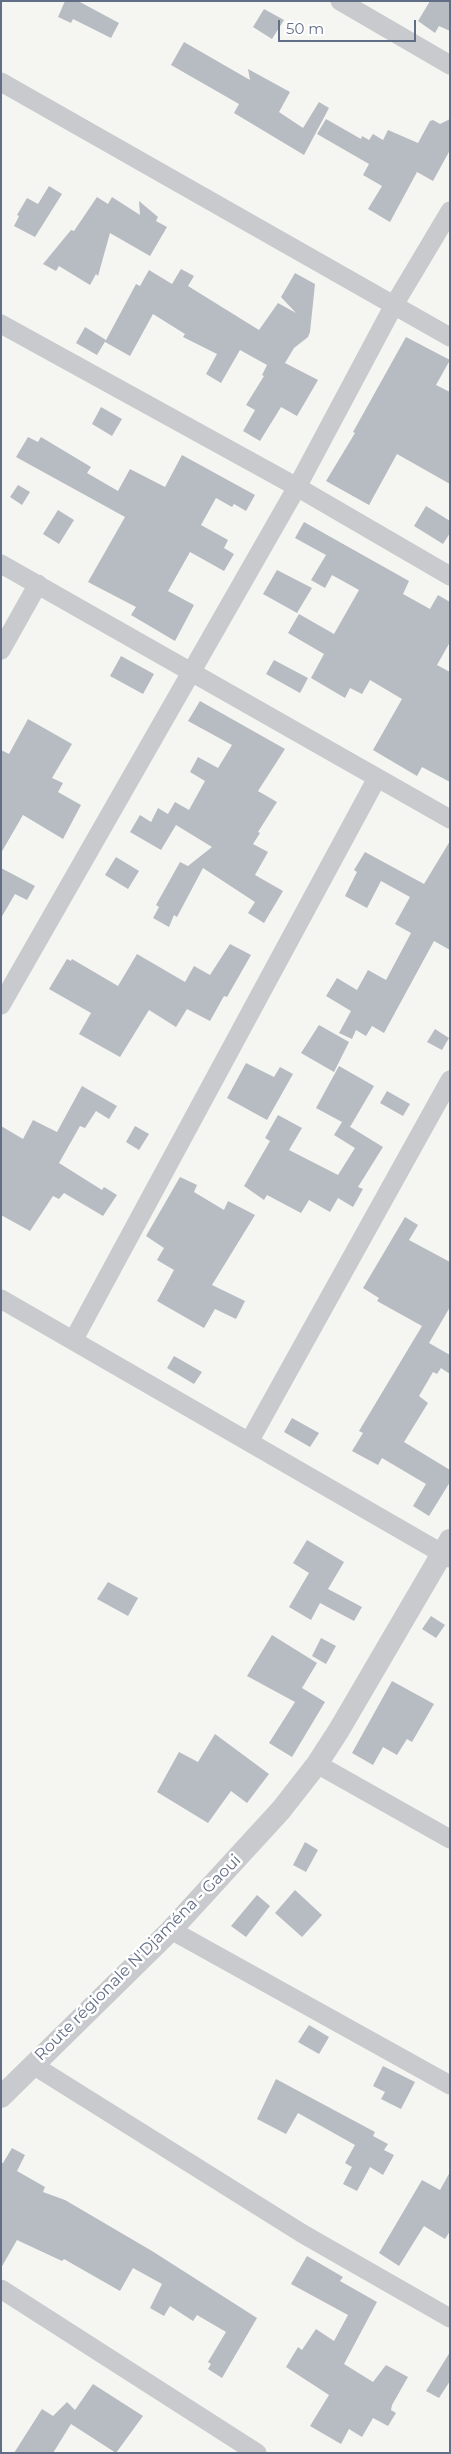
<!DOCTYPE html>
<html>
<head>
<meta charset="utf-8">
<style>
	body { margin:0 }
	#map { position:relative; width:451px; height:2454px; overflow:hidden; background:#f5f6f2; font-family:Montserrat,sans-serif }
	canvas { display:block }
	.frame { position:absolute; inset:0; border:2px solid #626d86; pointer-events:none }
	.scale { position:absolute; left:278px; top:20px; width:138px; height:22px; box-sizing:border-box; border:2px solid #626d86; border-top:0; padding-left:6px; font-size:15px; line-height:18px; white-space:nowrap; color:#626d86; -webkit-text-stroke:4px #fff; paint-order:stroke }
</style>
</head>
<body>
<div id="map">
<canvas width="451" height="2454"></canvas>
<div class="frame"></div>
<div class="scale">50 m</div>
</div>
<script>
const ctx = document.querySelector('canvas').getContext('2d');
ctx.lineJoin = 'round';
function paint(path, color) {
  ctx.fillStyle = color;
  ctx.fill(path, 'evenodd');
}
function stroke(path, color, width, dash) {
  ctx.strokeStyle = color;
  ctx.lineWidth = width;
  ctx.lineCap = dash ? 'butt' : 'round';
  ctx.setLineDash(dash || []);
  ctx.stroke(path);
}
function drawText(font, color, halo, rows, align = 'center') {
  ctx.font = font + ' Montserrat,sans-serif';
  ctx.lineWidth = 5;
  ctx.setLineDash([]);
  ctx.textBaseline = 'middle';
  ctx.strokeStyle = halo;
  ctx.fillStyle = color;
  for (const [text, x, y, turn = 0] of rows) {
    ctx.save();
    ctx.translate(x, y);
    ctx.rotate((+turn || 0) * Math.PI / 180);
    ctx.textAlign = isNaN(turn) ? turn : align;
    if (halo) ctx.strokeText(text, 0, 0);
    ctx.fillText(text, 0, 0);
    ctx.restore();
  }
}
const building = new Path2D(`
	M65,1H78L119,23L111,38L73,19L71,23L58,17Z
	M430,1H450V31L439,26L435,33L418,21Z
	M264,9L284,20L272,39L253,27Z
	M184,42L250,80L248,69L290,92L279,112L303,128L319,102L329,108L304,155L234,113L239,104L171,65Z
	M326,119L361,139L362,136L369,140L373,134L383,140L388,130L418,143L430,121L433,120L440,124L450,119V150L433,181L417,172L390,222L368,209L382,186L363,175L369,164L317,134Z
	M49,186L62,194L35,237L14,226L19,216L17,215L27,198L38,204Z
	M97,197L108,204L112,197L140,215L139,201L158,217L156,221L167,227L150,256L110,233L98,276L96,274L90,285L59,266L56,271L43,264L71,230L74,231Z
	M181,269L194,276L188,286L259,330L278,303L296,313L281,297L295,273L315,284L310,332L308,337L294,348L285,363L318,380L297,416L281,407L260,441L243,431L255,410L246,405L264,376L262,375L267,365L240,350L221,383L206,374L217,354L183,337L185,334L153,314L130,356L105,342L136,284L140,286L149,270L172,284Z
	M85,327L106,340L97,355L76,343Z
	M406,337L450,360L436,385L450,392V484L397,454L369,505L326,481L355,433L353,432Z
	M101,407L122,419L112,436L92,424Z
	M28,437L38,442L41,437L91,467L87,473L118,491L130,469L165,487L182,455L255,495L246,511L234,504L232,507L216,498L201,525L228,540L224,548L234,554L224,571L190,552L168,591L194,605L175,641L131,615L136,607L88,582L125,517L16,457Z
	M18,485L30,492L22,505L10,497Z
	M426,506L450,521V533L443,544L414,526Z
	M58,510L74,520L59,544L43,534Z
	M304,522L409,581L403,594L430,609L438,595L450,602V642L437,665L450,672V782L422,767L417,776L373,750L402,699L370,680L362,694L350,688L345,698L311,678L324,654L288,633L299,614L334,634L359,590L332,575L325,588L311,580L326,555L295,538Z
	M277,570L312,588L297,613L263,594Z
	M121,656L154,674L143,694L110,676Z
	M274,660L308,678L300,693L266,674Z
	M200,701L285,749L258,791L277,802L258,832L260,833L253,844L268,852L255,875L283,891L264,923L248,913L255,902L203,868L177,917L174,915L169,927L153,918L159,907L156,905L180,862L188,866L212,847L176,825L161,850L130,832L140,815L151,822L158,808L168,814L175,802L189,810L205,781L190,772L198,757L218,768L232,745L188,721Z
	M28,719L72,744L52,778L63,783L58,792L81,805L63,839L23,815L1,853V750L9,754Z
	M450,841V950L434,941L384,1033L372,1026L366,1036L356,1030L352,1039L339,1033L351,1011L326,996L337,978L357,990L368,970L386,980L411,933L395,924L410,897L381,881L367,908L345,896L357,872L354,870L365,852L424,884Z
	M116,857L139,871L128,889L105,875Z
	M1,868L35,886L27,900L15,894L1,918Z
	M230,944L251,955L227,997L224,996L210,1021L187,1009L176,1027L149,1010L120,1057L79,1034L91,1013L49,989L67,959L71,961L72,959L118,986L137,954L185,982L194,966L210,975Z
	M319,1025L349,1042L334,1072L301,1053Z
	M435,1029L449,1038L442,1050L427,1042Z
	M246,1063L274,1077L280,1067L293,1074L267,1120L227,1098Z
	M339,1066L374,1086L350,1127L347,1125L383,1147L358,1187L363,1189L353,1207L338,1198L330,1212L309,1200L301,1213L267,1195L264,1200L244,1186L270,1141L265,1138L278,1115L302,1128L289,1150L338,1175L355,1148L334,1135L342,1122L316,1108Z
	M82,1086L117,1106L109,1119L96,1111L85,1128L80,1126L59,1163L102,1190L104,1187L117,1195L103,1216L64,1193L59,1199L53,1196L30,1231L1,1215V1126L23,1139L33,1120L57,1132Z
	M387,1091L410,1104L403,1116L380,1103Z
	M135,1126L149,1134L139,1150L126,1142Z
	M180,1177L197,1185L194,1192L224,1210L228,1201L255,1215L212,1285L245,1301L236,1319L215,1309L204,1328L157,1301L174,1270L157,1260L164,1248L146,1236Z
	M405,1217L418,1225L409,1240L450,1262V1307L429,1343L450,1355V1374L441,1368L437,1374L433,1372L419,1396L428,1403L404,1442L450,1470V1482L429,1516L413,1506L426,1484L382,1458L378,1465L352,1451L363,1433L359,1431L422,1326L377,1301L379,1298L363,1288Z
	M174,1356L202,1372L194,1384L167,1368Z
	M292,1418L319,1433L310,1447L284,1432Z
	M307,1540L344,1562L328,1589L362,1607L354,1621L320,1603L311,1620L289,1607L309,1573L293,1563Z
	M108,1582L138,1598L128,1616L97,1599Z
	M431,1616L445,1625L436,1638L422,1629Z
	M272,1635L317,1663L302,1688L325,1702L292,1757L269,1743L295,1702L247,1676Z
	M321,1638L336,1646L326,1664L312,1656Z
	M392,1681L434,1704L412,1742L407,1739L397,1755L383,1747L373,1765L352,1753Z
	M215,1734L269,1774L247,1803L231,1791L208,1823L157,1792L179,1752L198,1762Z
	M305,1842L318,1850L306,1872L293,1865Z
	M295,1890L322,1915L302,1937L275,1913Z
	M257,1895L270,1906L246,1937L231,1926Z
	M309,2025L329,2037L319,2054L298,2042Z
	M383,2066L415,2082L401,2109L381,2099L385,2092L373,2086Z
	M276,2079L375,2132L373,2136L388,2144L384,2150L394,2155L383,2175L370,2167L357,2191L343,2184L352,2167L345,2163L355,2145L298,2113L286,2134L257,2119Z
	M12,2148L25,2155L17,2171L45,2187L43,2192L65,2200L152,2251L257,2318L222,2378L208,2369L211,2364L208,2362L226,2332L197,2315L193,2321L170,2306L164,2316L150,2308L162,2284L133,2268L120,2291L64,2259L62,2261L17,2240L1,2268V2163H3Z
	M450,2172V2231L445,2239L424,2226L399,2266L379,2253L422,2180L440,2190Z
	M307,2256L343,2277L340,2281L377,2302L344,2364L373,2382L386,2365L408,2377L392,2405L391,2410L396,2413L388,2426L373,2418L362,2437L349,2429L341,2444L310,2426L329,2395L286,2367L298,2347L302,2350L316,2329L334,2341L348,2315L291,2284Z
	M450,2352V2381L439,2398L426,2391Z
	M93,2384L143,2416L116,2453L71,2424L53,2453H14L42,2409L53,2416L67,2402L75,2410Z`);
const minor = new Path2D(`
	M340,1L450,65
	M1,82L450,337
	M1,324L297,487L450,576
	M1,564L450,819
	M1,650L38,584
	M1,1005L297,487L394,305L450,211
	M1,1299L450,1558
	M74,1339L377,778
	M249,1442L450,1080
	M317,1764L450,1839
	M171,1930L450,2085
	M33,2065L303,2234L450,2318
	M1,2289L257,2453`);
const tertiary = new Path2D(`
	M1,2097L171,1930L281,1810L317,1764L339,1730L450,1540`);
const streetNames = [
	["Route régionale N'Djaména - Gaoui",138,1958,-45]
];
paint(building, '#b7bbc2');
stroke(minor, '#c8cace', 19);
stroke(tertiary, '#c8cace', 22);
drawText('16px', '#626d86', '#fff', streetNames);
</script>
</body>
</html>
